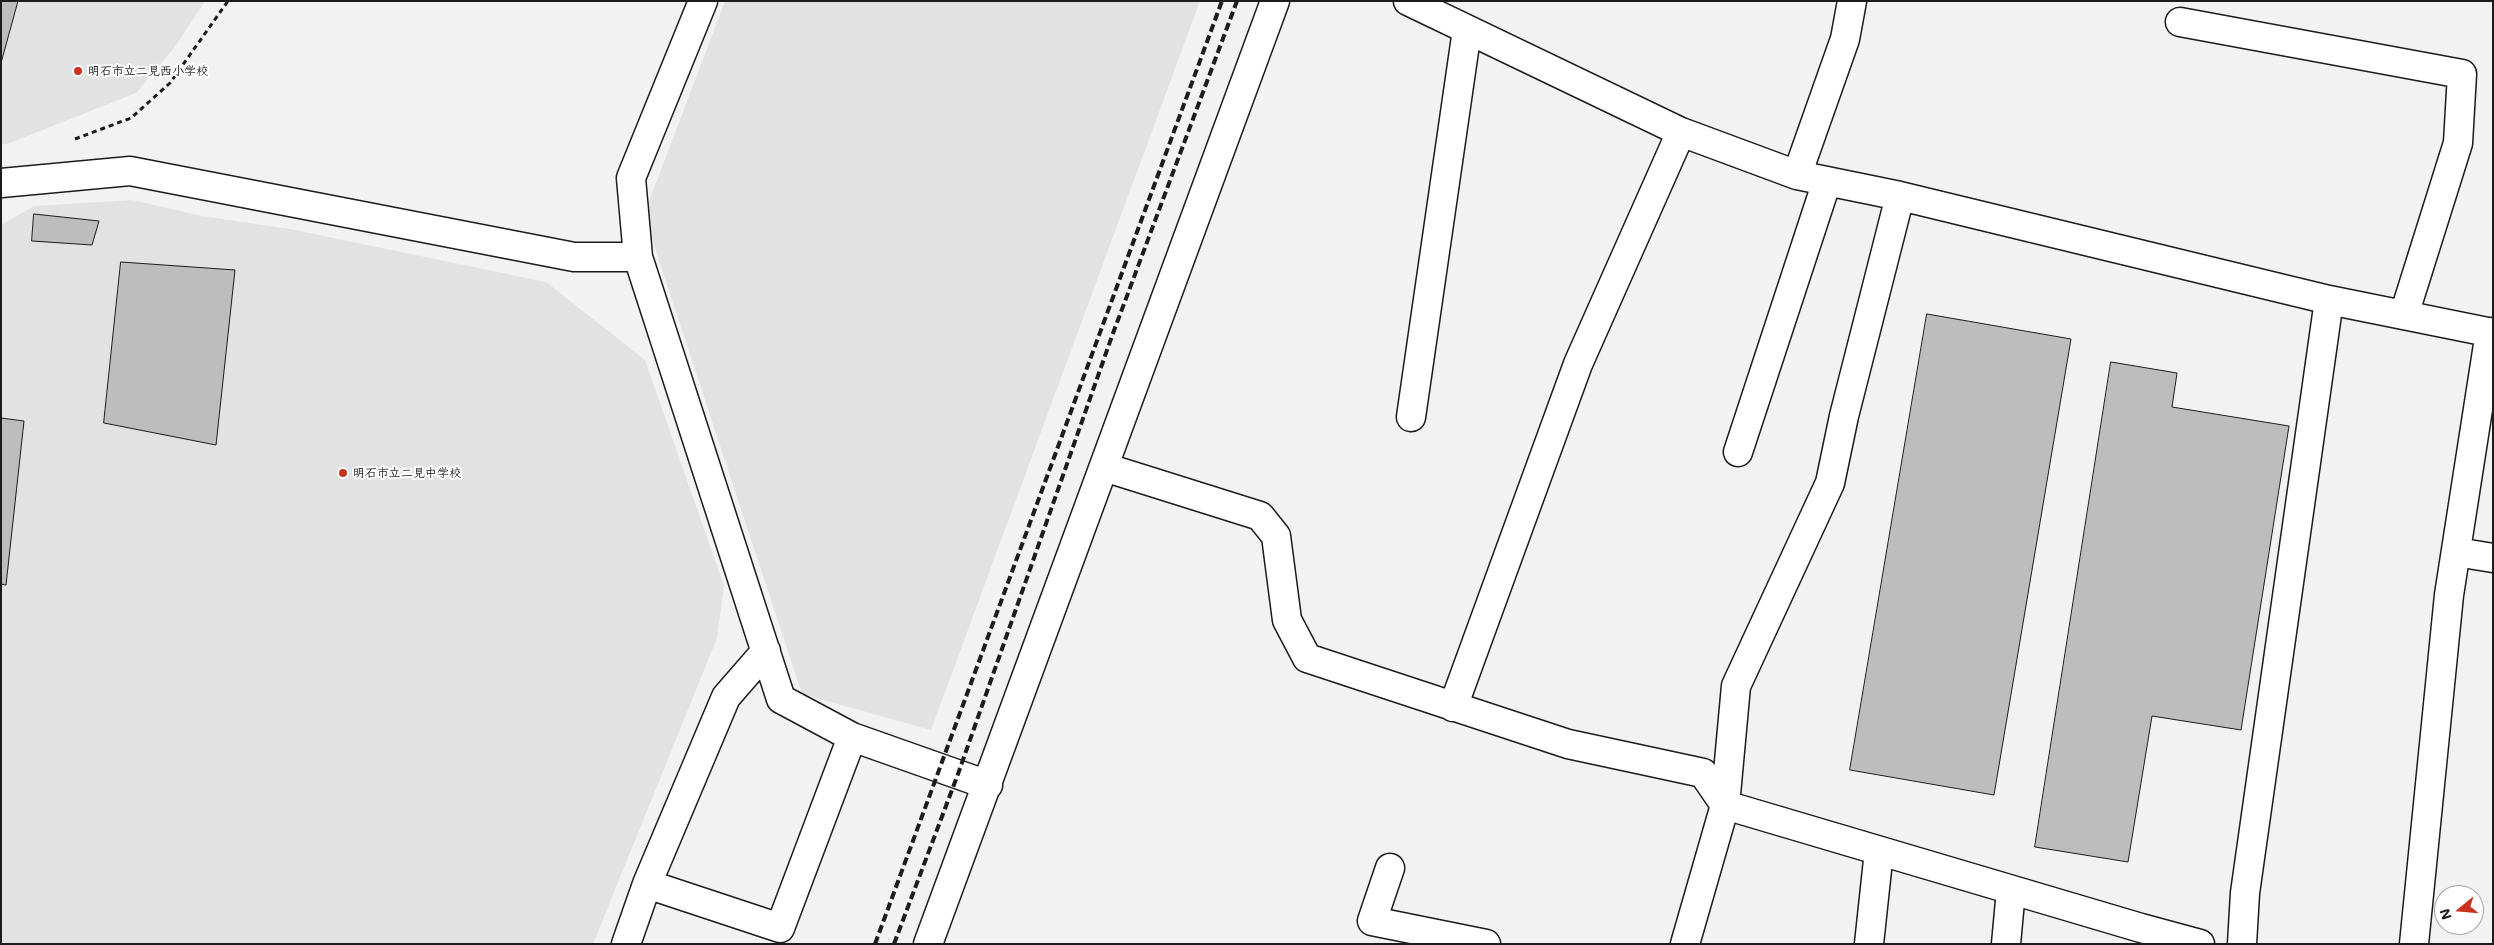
<!DOCTYPE html>
<html>
<head>
<meta charset="utf-8">
<style>
	body { margin:0 }
	#map { position:relative; width:2494px; height:945px; overflow:hidden; background:#f2f2f2; font-family:Mali,sans-serif }
	canvas { display:block }
	.frame { position:absolute; inset:0; border:2px solid #1c1c1c; pointer-events:none }
	.north { position:absolute; left:2434px; top:885px; width:50px; height:50px; box-sizing:border-box; background:#fff; border:1px solid #a4a4a4; border-radius:50%; rotate:253deg; font-size:14px; font-weight:700; line-height:20px; text-align:center; color:#1c1c1c }
	.north::after { content:''; display:block; margin:auto; width:18px; height:22px; background:#c8321e; clip-path:polygon(50% 0,100% 100%,50% 72%,0 100%) }
</style>
</head>
<body>
<div id="map">
<canvas width="2494" height="945"></canvas>
<div class="frame"></div>
<div class="north">N</div>
</div>
<script>
const ctx = document.querySelector('canvas').getContext('2d');
ctx.lineJoin = 'round';
function paint(path, color) {
  ctx.fillStyle = color;
  ctx.fill(path, 'evenodd');
}
function stroke(path, color, width, dash) {
  ctx.strokeStyle = color;
  ctx.lineWidth = width;
  ctx.lineCap = dash ? 'butt' : 'round';
  ctx.setLineDash(dash || []);
  ctx.stroke(path);
}
function drawText(font, color, halo, rows, align = 'center') {
  ctx.font = font + ' Mali,"Klee One",sans-serif';
  ctx.lineWidth = 4;
  ctx.setLineDash([]);
  ctx.textBaseline = 'middle';
  ctx.strokeStyle = halo;
  ctx.fillStyle = color;
  for (const [text, x, y, turn = 0] of rows) {
    ctx.save();
    ctx.translate(x, y);
    ctx.rotate((+turn || 0) * Math.PI / 180);
    ctx.textAlign = isNaN(turn) ? turn : align;
    if (halo) ctx.strokeText(text, 0, 0);
    ctx.fillText(text, 0, 0);
    ctx.restore();
  }
}
const built = new Path2D(`
	M1,1H205L174,48L136,93L7,144H1Z
	M725,1H1200L931,730L802,694L644,215Z
	M132,200L202,216L290,229L546,282L645,360L724,586L717,638L593,944H1V225L34,206Z`);
const building = new Path2D(`
	M1,1H18L1,63Z
	M34,214L99,221L92,245L32,241Z
	M121,262L235,270L216,445L104,423Z
	M1927,314L2071,339L1994,795L1850,770Z
	M2111,362L2177,373L2172,407L2289,426L2241,730L2152,716L2128,862L2035,847Z
	M1,418L24,421L6,585L1,584Z`);
const path = new Path2D(`
	M75,139L131,118L170,83L228,1`);
const street = new Path2D(`
	M703,1L631,178L638,257L781,699L852,737L988,785
	M1408,1L1681,132L1797,175L1900,196L2329,300L2493,333
	M2180,22L2462,74L2458,143L2404,315
	M1797,175L1845,39L1852,1
	M1,183L130,171L574,257H638
	M1411,417L1467,30
	M1738,452L1827,181
	M1104,467L1260,516L1276,536L1287,620L1307,658L1568,744L1703,773L1725,805L2141,928L2200,944
	M2456,552L2493,558
	M1453,707L1578,364L1681,132
	M1390,868L1372,921L1486,944
	M647,884L780,928L852,737
	M626,944L647,884L726,697L766,651
	M928,944L1275,1
	M1685,944L1725,805L1736,686L1830,483L1844,416L1900,196
	M1869,944L1879,851
	M2006,944L2011,890
	M2242,944L2245,893L2329,300
	M2414,944L2449,595L2490,332`);
const rail = new Path2D(`
	M875,944L1222,1
	M894,944L958,774L1112,336L1237,1`);
const markers = [
	[78,71,5,"#c8321e"],
	[343,473,5,"#c8321e"]
];
const poiNames = [
	["明石市立二見西小学校",88,71],
	["明石市立二見中学校",353,473]
];
paint(built, '#e2e2e2');
paint(building, '#bdbdbd');
stroke(building, '#1c1c1c', 1);
stroke(street, '#1c1c1c', 31);
stroke(path, '#1c1c1c', 3, [5, 4]);
stroke(street, '#fff', 28);
stroke(rail, '#1c1c1c', 4, [8, 4]);
for (const [x, y, r, color] of markers) {
  const dot = new Path2D();
  dot.arc(x, y, r, 0, 2 * Math.PI);
  ctx.fillStyle = color;
  ctx.fill(dot);
  stroke(dot, '#fff', 2);
}
drawText('bold 12px', '#1c1c1c', '#fff', poiNames, 'left');
</script>
</body>
</html>
